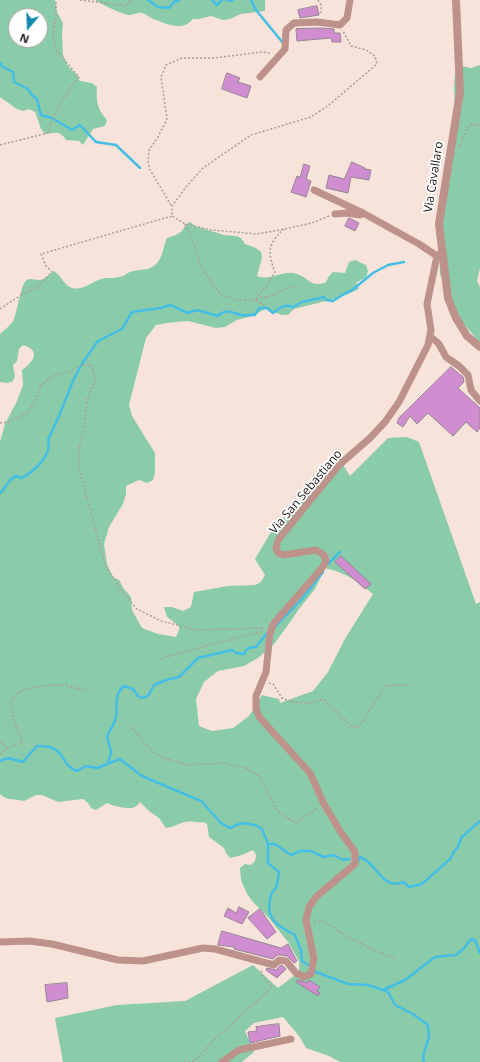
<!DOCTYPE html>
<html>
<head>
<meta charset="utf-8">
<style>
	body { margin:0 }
	#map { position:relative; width:480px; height:1062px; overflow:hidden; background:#f7e3d9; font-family:"Open Sans",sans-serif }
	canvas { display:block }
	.north { position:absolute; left:8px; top:8px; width:40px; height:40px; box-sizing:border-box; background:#fff; border:1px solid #a4a2a0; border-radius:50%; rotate:199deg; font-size:11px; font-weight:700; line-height:16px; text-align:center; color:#1c1612 }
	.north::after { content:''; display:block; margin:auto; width:14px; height:18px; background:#128aad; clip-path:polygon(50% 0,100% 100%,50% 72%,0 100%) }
</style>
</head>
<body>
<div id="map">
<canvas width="480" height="1062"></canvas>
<div class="north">N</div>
</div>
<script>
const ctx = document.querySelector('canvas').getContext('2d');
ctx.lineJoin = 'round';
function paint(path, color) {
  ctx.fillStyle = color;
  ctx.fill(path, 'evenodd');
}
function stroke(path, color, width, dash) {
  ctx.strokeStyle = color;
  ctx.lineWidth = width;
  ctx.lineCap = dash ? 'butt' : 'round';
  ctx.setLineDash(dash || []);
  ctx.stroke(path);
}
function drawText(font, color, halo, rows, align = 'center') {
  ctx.font = font + ' "Open Sans",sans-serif';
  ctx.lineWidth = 3.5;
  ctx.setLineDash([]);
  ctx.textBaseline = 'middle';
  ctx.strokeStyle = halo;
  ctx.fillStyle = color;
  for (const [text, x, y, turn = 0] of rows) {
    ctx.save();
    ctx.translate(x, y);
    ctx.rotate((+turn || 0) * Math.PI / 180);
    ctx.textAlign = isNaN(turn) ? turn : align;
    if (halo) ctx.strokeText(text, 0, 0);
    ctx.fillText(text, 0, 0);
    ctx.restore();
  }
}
const green = new Path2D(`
	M0,0H55L57,12L63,23L62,35L63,55L68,66L77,75L80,81L92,83L97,87C96,101 97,109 107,120L105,126L93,129L83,145L79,141L66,140C60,130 55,133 45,134L41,129L35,112L29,109L23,111L17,109L0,97ZM16,16H40V40H16Z
	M95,0H265V11L241,14L230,19L223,20L211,16L199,19H193C182,32 167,24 153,19C149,17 146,14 142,13C137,12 134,15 130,15C123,15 101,4 95,0Z
	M456,65L471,68L480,65V268L477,281L480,287V343L454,312L440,274L438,217L455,119L454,85Z
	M190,222L195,226L224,235L236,236L241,238L245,244L256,248L261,252L262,258L257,276C270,281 281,271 294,273C308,276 311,289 326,282L329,276L333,272L345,273L349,262L355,260L366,265L368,271L366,277L356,283L359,289L338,298L294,309L288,315H282L265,309L253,316L237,320L225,327L216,328L188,321L167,323L156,325L146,338L129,405L132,416L155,453V473L153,480L147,483L139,480L126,486V494L123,504L109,527L104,544L107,564L113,577L119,580L124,589L131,597L132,610L142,628L158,634L176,637L179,630V626L167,617L164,607H172L183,611L191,607L194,592L228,586L255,585L261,582L265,575L255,559L274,527L311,492L340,460L350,476L388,438L407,437L419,442L476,604L480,602V1062H340L329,1056L306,1048L299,1036L283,1017L254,1023L245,1031L254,1052L242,1062H63L55,1018L117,1005L185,1001L253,965L278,988L299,972V961L288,942L268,917L252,901L246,892L241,880L240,868L245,864L251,865L255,861L256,855L253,850L242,855L230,858L226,853L224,848L209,837L207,824C202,821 200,823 195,822C181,820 180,826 166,828L159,818L149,811L140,802C138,805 136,807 132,808C127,809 112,806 107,803L96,810L91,808L88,803L83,799L58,802L42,795H36L24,801C14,798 8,802 0,794V442L5,424L17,401L23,385L22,370C33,362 42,351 23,345L19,349L17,361L13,365L15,377L12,382L6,383L0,382V334C4,330 10,326 13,321C18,312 20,284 27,280C31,278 34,280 39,280C45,280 49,274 54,271C61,275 64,286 72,288C82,291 92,282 101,279C107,277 113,279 119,277C123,277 127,273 130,272C138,269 147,271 154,266C163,259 163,247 167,238C176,235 182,234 185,225ZM325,568C346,573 356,580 373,594L346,637L328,672L313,691L280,703L279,699L262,695L249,716L233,728L212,731L199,726L196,699L204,682L218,671L244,666L258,658L274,644L288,625L299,609L315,589Z`);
const stream = new Path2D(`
	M148,0L158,7L169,8L174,2L180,0
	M212,0L217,5L222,0
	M227,0L231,1L233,0
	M251,0L256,10L283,43
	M0,63L3,67L13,72L14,82L28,89L32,95L37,99L41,115L52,118L72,130L80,125L96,142L116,145L140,168
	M0,493C6,488 8,479 16,476L21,478C33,473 53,454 48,440L59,416L73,381L81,365L98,341L122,329L132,312L161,308L170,305L188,313L197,310L218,316C228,307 232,314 242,315C247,316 250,314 255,315L259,308H267L273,313C281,307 284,304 293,307L302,302L324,297L326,300L333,301L344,294L351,291L373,273L388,265L404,262
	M328,564L340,552
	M275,627L302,599L323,572
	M0,761L8,758L23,762L37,746C68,745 57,763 77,771L86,766L97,768L120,759L142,776L201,801L221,823L230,828L242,823L255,825L262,829L268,844V863L279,872C278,877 278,883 276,887C275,890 272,892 271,895C264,918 277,926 295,935L301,951L302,961L310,966
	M108,764L111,752L107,736C110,730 115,723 116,717C118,705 113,696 124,686L133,689L138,696L142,698L148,696L154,685L166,680L179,677L198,658L232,650L236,653L244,654L248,648L256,647L267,633
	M268,844H275L291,855L300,851H310L324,857L334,855L343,860L349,859
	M358,862L360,857C378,863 381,891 404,882L409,887L422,884L451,858L453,853L458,847L461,838L480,821
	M314,970L316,972L348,984L368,985L383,990L388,992L395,1005L413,1014L428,1025L429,1037L423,1056L424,1062
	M383,990L405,980L435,957L456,955L465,947L471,939L475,940L480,953`);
const building = new Path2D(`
	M317,6L319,15L300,18L298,10Z
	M321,28L334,29V33H340L341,42H332L331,38L297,41L296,29Z
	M227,73L240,78L238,82L251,86L247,98L222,89Z
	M352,162L365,168V169L371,170L369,180L351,177L348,193L326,188L329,175L344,179Z
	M304,164L310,166L306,179L311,181L306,197L291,192L297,176L300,177Z
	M349,218L359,223L355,231L345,226Z
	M451,367L463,377L464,382L458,388L480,408V428L477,432L466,422L453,436L428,413L417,424L410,416L403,427L397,423L399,418Z
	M341,556L371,584L365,589L335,562Z
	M239,907L249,912L242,924L224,916L228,908L236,913Z
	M260,909L276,932L267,939L248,918Z
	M222,931L281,948L288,944L297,961L294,963L287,956L280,955H277L273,959L234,949V947L218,945Z
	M281,965L283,966L286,969L277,978L266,970L267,968L276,970Z
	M298,980L307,983L309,980L320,987L317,991L320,993L318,996L296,982Z
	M67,983L68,998L47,1002L45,985Z
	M279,1024L280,1036L250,1043L248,1032L257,1031L256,1027Z`);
const path = new Path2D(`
	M80,0L126,6L131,0
	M318,0L321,5V15
	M0,145L48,133C55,108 64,97 79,77L56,50L53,36L56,17V0
	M460,146L468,126L475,124L480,126
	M171,205L150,170L148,161L149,150L158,137L167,119L161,77L166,65L182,58H213L262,52L270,53
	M329,216L312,223L285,229L257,234L212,230L185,224L172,216V206L186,187L203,168L251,135L311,117L329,105L377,64L375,56L366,50L351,46L343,31
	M185,224L191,236L200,264L211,282L220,294L237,300H251L274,295L285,289L298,285
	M264,306L255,299L268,284L275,272C267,252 268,243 284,229
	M0,309L24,293L36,288L52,272L46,266L41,254L172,216
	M0,423L9,422L28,412L35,402L41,385L54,375L70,371L81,365H91L96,378L87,401L84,427L79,448V467L105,565L121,590L137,609L161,621L197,630L264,628
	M160,659L176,654L263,631
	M269,683L273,684L282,698L292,702L310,703L320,700H325L351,726L359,727L385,686L401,685L411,686
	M130,725L149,748L159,756L186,765L224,763L246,768L260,777L278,812L296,823L317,808
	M0,742L8,748
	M0,754L8,748L22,743C19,731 9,712 12,701C15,687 47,685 59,685C69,686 80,689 90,691
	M314,922L323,921C345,936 369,949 395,958
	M184,1062L195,1061L213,1041L272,987L263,977L261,970`);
const minor = new Path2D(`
	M260,77L285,49L286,30L294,23L317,22L340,25L347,18L350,0
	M314,190L363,213L419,244L437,256
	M335,214L347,213L360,215
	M430,336L439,344L446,357L459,366L468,375L471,390L480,401
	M0,942L29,941L52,944L118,960L143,961L203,948L215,949L274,965L279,960L286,961L296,973L304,977L311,974L314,959L306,920L309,907L317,896L355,864V852L340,831L324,804L310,773L260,718L256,709V696L266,672L270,633L274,623L322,568L326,561L324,555L316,550L284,555L278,553L276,548L278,540L339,465L370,438L385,422L399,402L428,345L431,330L427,304L437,256L442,252
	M222,1062L239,1050L291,1039`);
const tertiary = new Path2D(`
	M456,0L460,92L439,224L448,298L456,318L467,336L480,347`);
const streetNames = [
	["Via Cavallaro",434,177,-81],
	["Via San Sebastiano",306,492,-50]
];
paint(green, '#8accaa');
stroke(stream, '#45bee5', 2.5);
paint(building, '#d08dcf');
stroke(building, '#948694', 1);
stroke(path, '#ad9e96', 1.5, [2, 2]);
stroke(minor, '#bd928a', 7);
stroke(tertiary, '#bd928a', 8);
drawText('12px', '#1c1612', '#fff', streetNames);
</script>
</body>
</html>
